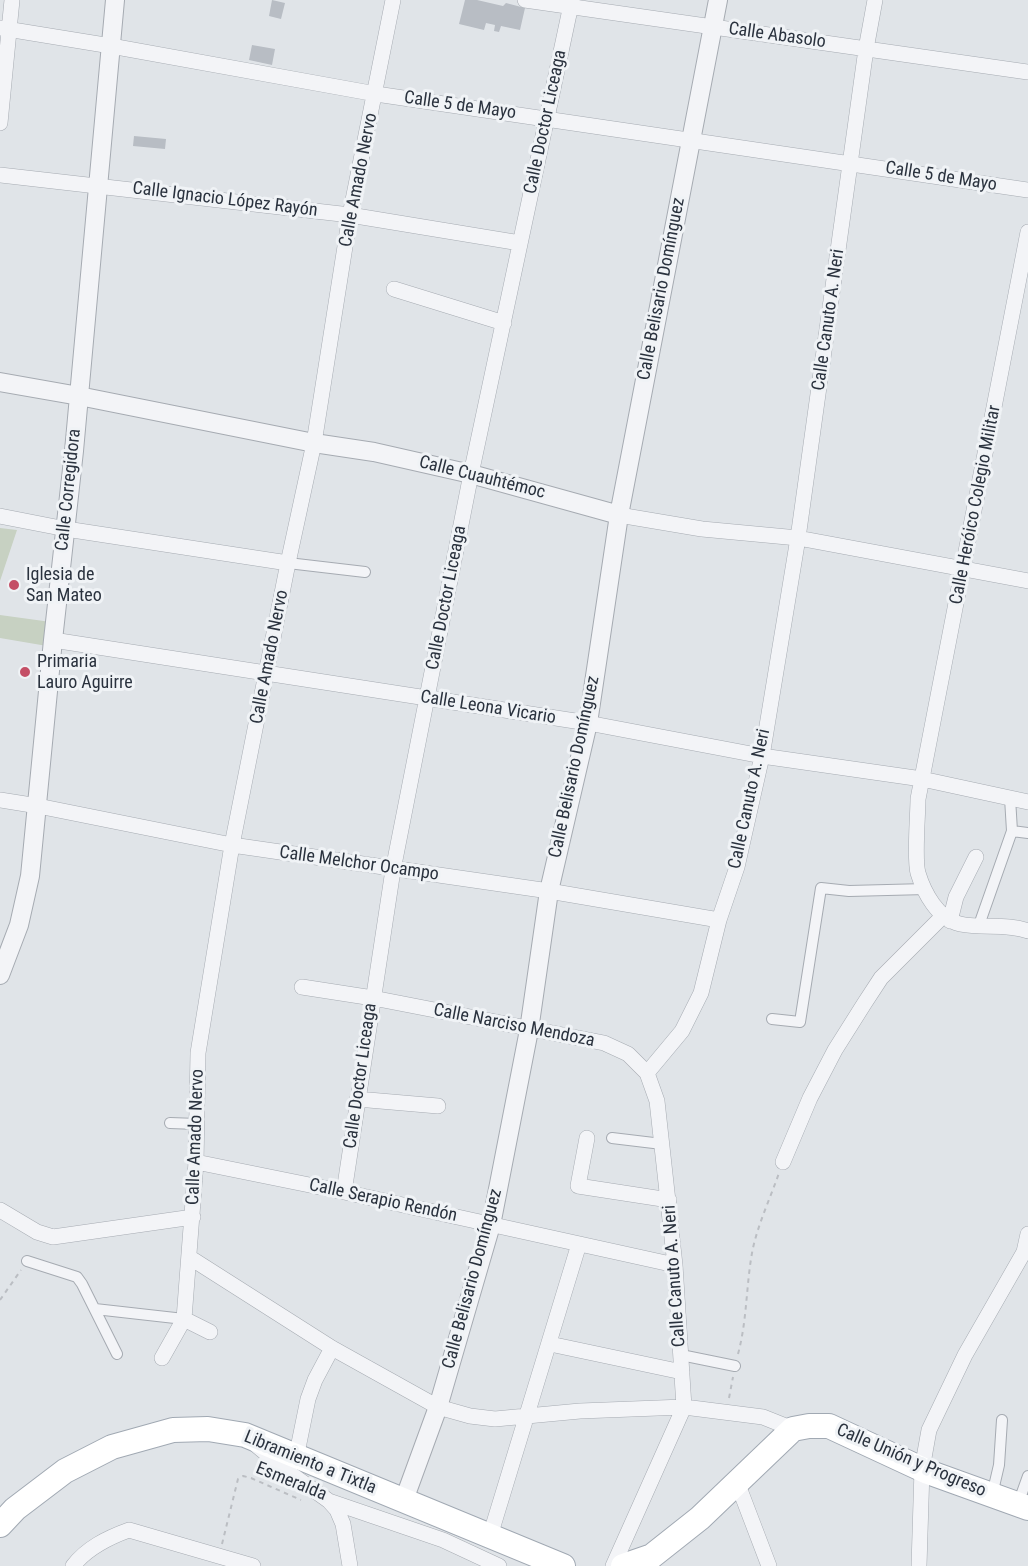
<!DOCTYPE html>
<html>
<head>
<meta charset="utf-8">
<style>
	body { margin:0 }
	canvas { display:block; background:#e0e4e8 }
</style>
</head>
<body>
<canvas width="1028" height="1566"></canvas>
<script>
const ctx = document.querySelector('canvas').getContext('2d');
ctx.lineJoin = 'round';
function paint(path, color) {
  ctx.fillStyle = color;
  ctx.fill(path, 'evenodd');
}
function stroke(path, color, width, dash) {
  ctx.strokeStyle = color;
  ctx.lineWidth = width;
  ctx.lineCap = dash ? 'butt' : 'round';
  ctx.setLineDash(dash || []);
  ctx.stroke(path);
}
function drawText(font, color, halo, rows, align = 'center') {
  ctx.font = font + ' "Roboto Condensed",sans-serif';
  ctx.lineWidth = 6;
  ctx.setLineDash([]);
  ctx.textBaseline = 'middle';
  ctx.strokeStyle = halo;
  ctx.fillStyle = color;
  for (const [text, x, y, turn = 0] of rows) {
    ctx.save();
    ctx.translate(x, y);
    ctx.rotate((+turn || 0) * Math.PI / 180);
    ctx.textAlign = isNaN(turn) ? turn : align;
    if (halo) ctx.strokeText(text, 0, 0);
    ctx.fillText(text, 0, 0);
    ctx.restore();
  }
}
const green = new Path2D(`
	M0,528L17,530L0,581Z
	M0,615L51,622L47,646L0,638Z`);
const building = new Path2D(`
	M272,0L285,3L281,19L269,16Z
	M465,0H477L503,6L506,3L525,8L520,30L501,26L499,32L494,31L495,25L486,23L484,30L459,24Z
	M252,45L275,49L272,65L249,60Z
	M134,136L166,139L165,149L133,146Z`);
const path = new Path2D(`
	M0,1300L21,1270
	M738,1354C747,1321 746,1287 752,1253C757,1226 770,1199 779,1173
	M729,1398L733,1377
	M222,1544L238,1479L243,1476L251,1478L301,1500`);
const pedestrian = new Path2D(`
	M288,563L365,572
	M1010,798L1012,831L1028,833
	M979,925L1012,831
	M772,1019L800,1022L821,888L849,891L926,889
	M170,1123L197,1124
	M612,1138L662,1144
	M27,1261L77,1277L82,1284L117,1354
	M95,1309L184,1319
	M681,1355L735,1366
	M992,1495L999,1465L1002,1420
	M1018,1504L1028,1476`);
const minor = new Path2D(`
	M525,0L1028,72
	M0,28L111,46L376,94L1028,190
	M0,123L12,0
	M0,175L350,215L520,243
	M1028,232L918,799C918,815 914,859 918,873C924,893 938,919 960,924C983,929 1006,923 1028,931
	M394,289L504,323
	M619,515L702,529L798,538L1028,581
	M0,516L66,529L288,563
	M53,640L588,723L762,756L922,779L1028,802
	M0,800L38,806L232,845L549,891L719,920
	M950,921L956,897L976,857
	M302,987L373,998L604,1043L628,1054L647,1073L657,1101L675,1265L684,1407L613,1566
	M647,1073L682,1031L701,993L719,920L737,867L762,756L798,538L866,49L875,0
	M357,1099L438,1106
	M587,1138L578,1186L669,1200
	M196,1162L344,1192L675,1265
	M783,1162L810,1098L835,1050L864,1004L881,978L943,916
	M344,1192L393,870L471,474L572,0
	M0,1210L37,1232L53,1237L193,1217
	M189,1257L332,1348L438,1407L470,1416L495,1419L580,1411L684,1407L763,1417L793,1429
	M184,1319L210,1332
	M550,1344L682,1372
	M162,1358L184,1319L196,1162L198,1053L232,845L288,563L314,443L350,215L393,0
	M256,1445L287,1471L329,1501L337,1510L343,1524L350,1566
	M296,1458L308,1399L315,1380L332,1348
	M737,1482L769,1566
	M329,1501L443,1540L499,1566
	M490,1536L579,1244
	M73,1566C87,1548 107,1538 129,1530L253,1566
	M919,1566L922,1469L929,1430L965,1355L1024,1252L1028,1234`);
const tertiary = new Path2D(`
	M0,382L79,396L314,443L374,452L471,474L619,515
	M0,975L19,925L30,876L53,640L74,451L115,0
	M404,1500L438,1407L491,1225L529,1030L549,891L588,723L619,515L718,0`);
const primary = new Path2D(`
	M0,1525L15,1509L65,1471L112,1447L173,1430L208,1429L245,1435L563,1566
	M623,1566L652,1556L700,1518L793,1429L809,1426H829L928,1472L1028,1508`);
const markers = [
	[14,585,6,"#c44f66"],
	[25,672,6,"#c44f66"]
];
const streetNames = [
	["Calle Abasolo",777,36,8],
	["Calle 5 de Mayo",460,106,8],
	["Calle Doctor Liceaga",546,122,-78],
	["Calle 5 de Mayo",941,177,9],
	["Calle Amado Nervo",359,180,-79],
	["Calle Ignacio López Rayón",225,200,7],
	["Calle Belisario Domínguez",662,289,-79],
	["Calle Canuto A. Neri",829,320,-82],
	["Calle Cuauhtémoc",482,478,14],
	["Calle Corregidora",69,490,-84],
	["Calle Heróico Colegio Militar",976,505,-79],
	["Calle Doctor Liceaga",447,598,-79],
	["Calle Amado Nervo",270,657,-79],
	["Calle Leona Vicario",488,708,9],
	["Calle Belisario Domínguez",575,767,-78],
	["Calle Canuto A. Neri",750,799,-78],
	["Calle Melchor Ocampo",359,864,8],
	["Calle Narciso Mendoza",514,1026,11],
	["Calle Doctor Liceaga",361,1076,-82],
	["Calle Amado Nervo",196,1137,-88],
	["Calle Serapio Rendón",383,1201,12],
	["Calle Canuto A. Neri",675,1276,-94],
	["Calle Belisario Domínguez",473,1279,-75],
	["Calle Unión y Progreso",911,1461,23],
	["Libramiento a Tixtla",310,1463,22],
	["Esmeralda",291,1482,22]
];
const poiNames = [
	["Iglesia de",26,575],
	["San Mateo",26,596],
	["Primaria",37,662],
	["Lauro Aguirre",37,683]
];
paint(green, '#c7d1c2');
paint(building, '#b8bdc4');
stroke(pedestrian, '#a6abb2', 12);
stroke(minor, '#a6abb2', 16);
stroke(tertiary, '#a6abb2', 20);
stroke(primary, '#a1a9b3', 26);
stroke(path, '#bbbec3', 2, [4.5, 4.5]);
stroke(pedestrian, '#f3f4f7', 10);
stroke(minor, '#f3f4f7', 15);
stroke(tertiary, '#f3f4f7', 18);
stroke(primary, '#fff', 24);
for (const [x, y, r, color] of markers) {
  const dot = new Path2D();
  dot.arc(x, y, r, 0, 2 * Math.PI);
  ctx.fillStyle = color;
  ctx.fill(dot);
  stroke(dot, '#f0f3f6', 2);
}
drawText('18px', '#2a323e', '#f0f3f6', streetNames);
drawText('18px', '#2a323e', '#f0f3f6', poiNames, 'left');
</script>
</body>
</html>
